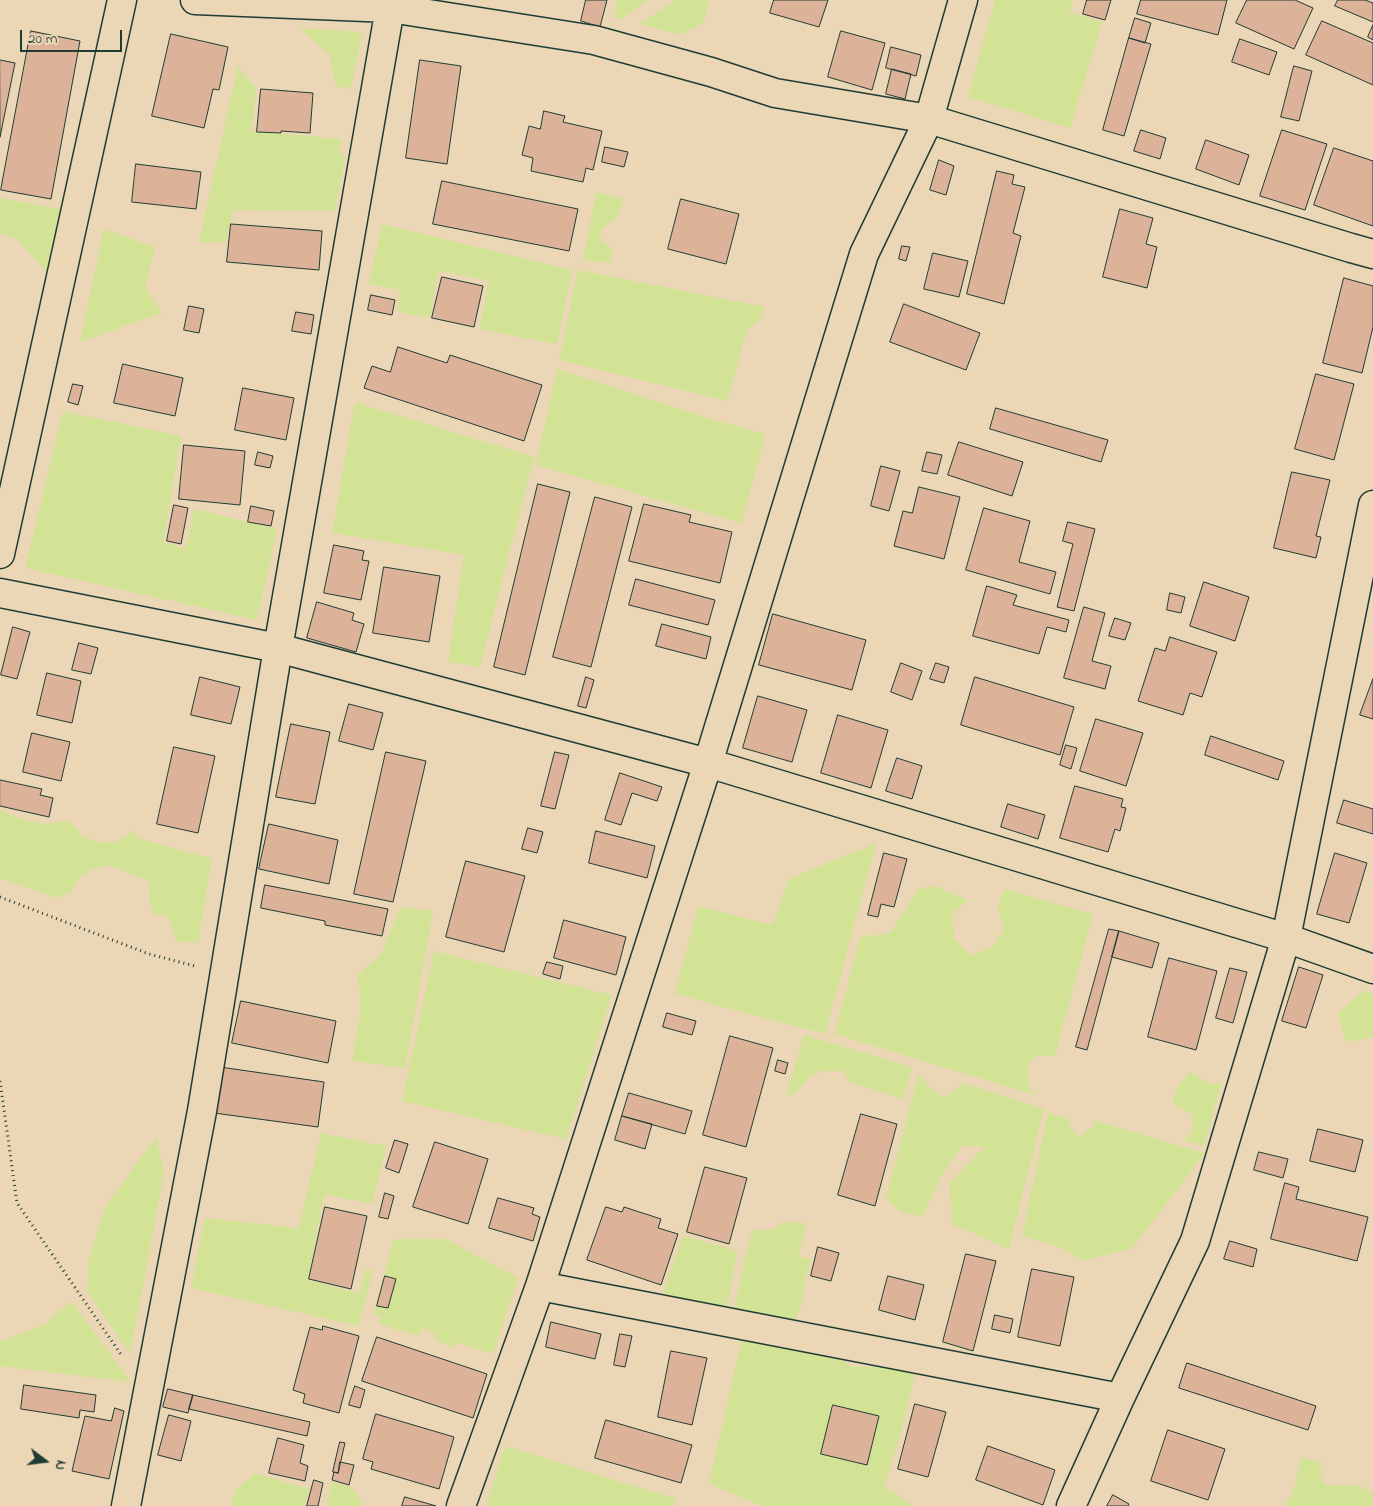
<!DOCTYPE html>
<html>
<head>
<meta charset="utf-8">
<style>
	body { margin:0 }
	#map { position:relative; width:1373px; height:1506px; overflow:hidden; background:#ebd6b5; font-family:"Indie Flower",sans-serif }
	canvas { display:block }
	.north { position:absolute; left:20px; top:1436px; width:50px; height:50px; -webkit-text-stroke:4px #ebd6b5; paint-order:stroke; rotate:105deg; font-size:14px; font-weight:700; line-height:20px; text-align:center; color:#1f3d34 }
	.north::after { content:''; display:block; margin:auto; width:18px; height:22px; background:#1f3d34; clip-path:polygon(50% 0,100% 100%,50% 72%,0 100%) }
	.scale { position:absolute; left:20px; top:30px; width:102px; height:22px; box-sizing:border-box; border:2px solid #1f3d34; border-top:0; padding-left:6px; font-size:15px; line-height:18px; white-space:nowrap; color:#1f3d34; -webkit-text-stroke:4px #ebd6b5; paint-order:stroke }
</style>
</head>
<body>
<div id="map">
<canvas width="1373" height="1506"></canvas>
<div class="north">N</div>
<div class="scale">20 m</div>
</div>
<script>
const ctx = document.querySelector('canvas').getContext('2d');
ctx.lineJoin = 'round';
function paint(path, color) {
  ctx.fillStyle = color;
  ctx.fill(path, 'evenodd');
}
function stroke(path, color, width, dash) {
  ctx.strokeStyle = color;
  ctx.lineWidth = width;
  ctx.lineCap = dash ? 'butt' : 'round';
  ctx.setLineDash(dash || []);
  ctx.stroke(path);
}
const green = new Path2D(`
	M617,0H647L623,18H614Z
	M676,0H709L704,23L680,35L640,24Z
	M995,0H1073L1069,12L1102,22L1070,128L968,97Z
	M299,28L362,32L351,89L336,86L329,54Z
	M238,66L256,88L252,131L342,139L339,151L345,157L335,211L233,210L226,242H199Z
	M596,192L624,199L616,218L602,229L600,240L613,250L611,263L583,260Z
	M0,198L62,209L46,272L17,239L0,233Z
	M382,224L572,270L557,344L479,329L489,280L438,271L430,318L397,312L400,290L369,284Z
	M104,229L155,247L145,287L162,313L80,342Z
	M578,270L765,307L760,319L747,330L727,401L559,360Z
	M557,369L721,422L766,434L741,523L536,465Z
	M355,402L534,457L480,667L448,662L464,555L332,533Z
	M63,411L181,436L163,542L186,548L194,509L277,529L257,620L25,568Z
	M0,810C11,814 27,822 38,823C60,826 69,812 83,837C106,843 113,848 133,830L138,838L212,859L198,943L176,941L171,925L166,915L155,914L150,903L149,881L109,865L90,870L81,876L70,893L58,898L0,878Z
	M876,843L825,1034L675,994L698,906L772,925L789,879Z
	M934,886L968,900L952,915L954,938L970,955L993,947L1004,928L998,908L1004,889L1093,914L1055,1056H1035L1028,1064L1029,1088L1037,1096L835,1034L860,937L890,933L918,889Z
	M401,907L433,911L405,1068L352,1061L361,1008L358,975L381,954Z
	M434,951L612,995L566,1139L402,1101Z
	M1363,991L1373,994V1037L1346,1042L1338,1013Z
	M804,1035L912,1067L903,1099L850,1082L844,1072C834,1071 822,1069 813,1075C802,1082 800,1095 786,1096Z
	M1189,1071L1212,1085L1222,1081L1204,1146L1184,1141L1192,1131L1194,1115L1176,1106L1173,1101L1176,1090Z
	M918,1075L944,1099L963,1083L1044,1109L1009,1249L952,1224L950,1183L984,1147L963,1145L941,1176L923,1216L903,1213L886,1199Z
	M1048,1113L1066,1117L1075,1135L1080,1136L1094,1126L1096,1121L1205,1153L1132,1248L1083,1261L1060,1247L1022,1236Z
	M321,1133L386,1146L372,1203L324,1195L308,1280L359,1293L366,1269L373,1271L358,1326L191,1288L205,1218L299,1228Z
	M156,1137L164,1173L130,1354L87,1290L89,1259L106,1206Z
	M781,1222L807,1223L798,1256L811,1260L805,1280L803,1299L795,1321H742L734,1306L752,1231L776,1229Z
	M683,1236L738,1251L726,1309L663,1293Z
	M394,1239H446L518,1278L493,1354L455,1342L453,1347L434,1340L435,1333L422,1328L418,1336L379,1324L381,1316L374,1314Z
	M71,1301L131,1382L0,1366V1342L45,1324Z
	M744,1331L820,1346L852,1367L917,1365L900,1435L884,1486L913,1506H762L709,1483ZM833,1405L878,1416L867,1465L822,1454Z
	M505,1446L677,1499L674,1506H486Z
	M1307,1458L1322,1463L1320,1473L1325,1485H1357L1373,1492V1506H1284L1293,1492L1301,1460Z
	M255,1473L309,1489L305,1506H231L235,1491Z
	M331,1482L352,1487L364,1506H327Z`);
const building = new Path2D(`
	M586,0H607L600,27L581,21Z
	M774,0H828L819,27L770,13Z
	M1087,0H1111L1105,20L1083,14Z
	M1141,0H1227L1218,35L1137,14Z
	M1247,0H1295L1313,8L1294,49L1236,23Z
	M1338,0H1365L1373,3V22L1335,6Z
	M1135,18L1151,23L1145,43L1129,38Z
	M1322,21L1373,43V85L1306,55Z
	M1373,25V40L1368,37Z
	M31,31L80,41L51,199L1,190Z
	M841,31L885,43L872,90L828,77Z
	M171,34L228,47L219,90L213,89L204,128L152,116Z
	M1129,38L1151,44L1124,136L1103,130Z
	M1240,39L1277,52L1269,75L1232,62Z
	M891,47L921,55L916,76L886,68Z
	M0,60L15,63L0,137Z
	M420,60L461,66L447,164L406,158Z
	M1294,66L1312,71L1299,121L1281,117Z
	M892,69L911,74L905,99L886,94Z
	M261,89L313,93L310,133L281,131V133L257,132Z
	M544,111L565,116L563,122L602,131L593,170L586,168L583,182L531,171L533,158L522,155L529,126L540,129Z
	M1141,130L1166,138L1160,159L1134,151Z
	M1282,130L1327,144L1305,210L1260,196Z
	M1206,140L1249,155L1239,185L1196,169Z
	M605,147L628,152L624,167L602,162Z
	M1334,148L1373,161V226L1314,205Z
	M939,160L954,166L946,195L930,190Z
	M136,164L201,172L196,209L132,202Z
	M997,171L1014,175L1012,184L1025,187L1013,233L1021,236L1004,304L967,294Z
	M442,181L578,209L569,251L433,224Z
	M681,199L739,214L726,264L668,249Z
	M1120,209L1153,218L1146,244L1157,247L1147,288L1103,277Z
	M231,224L322,231L319,270L227,262Z
	M902,246L910,247L906,261L899,259Z
	M933,253L968,261L959,297L924,289Z
	M442,277L483,286L474,327L432,318Z
	M1344,278L1373,286V327L1362,373L1323,363Z
	M371,295L395,300L392,315L368,310Z
	M904,304L980,333L966,370L890,342Z
	M189,306L204,309L199,333L184,330Z
	M296,312L314,315L311,334L292,331Z
	M398,347L447,363L450,355L542,385L524,441L364,388L372,366L390,372Z
	M123,364L183,378L175,416L114,403Z
	M1316,374L1354,384L1334,460L1295,449Z
	M73,384L83,386L78,405L68,402Z
	M243,388L294,398L286,440L235,430Z
	M996,408L1108,440L1101,462L990,429Z
	M959,442L1023,462L1012,496L948,475Z
	M184,445L245,451L240,505L179,499Z
	M258,452L273,456L270,468L255,465Z
	M927,452L942,455L937,474L922,471Z
	M881,466L900,471L889,511L871,506Z
	M1292,472L1330,480L1316,536L1321,537L1316,558L1274,548Z
	M538,484L570,492L525,675L494,667Z
	M919,487L960,497L944,559L894,546L903,511L912,513Z
	M595,497L632,507L591,667L553,657Z
	M644,504L691,515L689,522L732,532L720,583L629,561Z
	M174,505L188,508L181,544L167,541Z
	M251,506L274,511L271,526L248,522Z
	M984,508L1030,521L1019,562L1056,572L1050,594L966,570Z
	M1068,522L1095,529L1074,611L1057,607L1073,544L1063,541Z
	M334,545L364,551L362,560L369,561L361,600L324,593Z
	M384,567L440,576L429,642L373,633Z
	M636,579L715,600L708,625L629,605Z
	M1204,582L1249,597L1235,641L1190,626Z
	M987,586L1017,595L1013,605L1069,620L1066,632L1047,627L1039,654L973,636Z
	M1170,593L1185,597L1181,613L1167,610Z
	M317,602L354,613L352,620L364,624L356,652L307,638Z
	M1084,607L1105,613L1092,661L1111,666L1105,689L1064,678Z
	M773,614L866,640L852,690L759,665Z
	M1115,618L1131,623L1125,640L1109,636Z
	M662,624L711,637L706,659L656,646Z
	M13,627L30,632L17,679L1,675Z
	M1170,637L1217,652L1202,697L1190,693L1183,715L1138,701L1155,648L1165,651Z
	M79,643L98,648L91,674L72,670Z
	M901,663L922,671L912,700L891,692Z
	M936,663L949,667L944,683L930,679Z
	M47,673L81,681L72,723L37,715Z
	M200,677L240,687L231,724L191,715Z
	M586,677L594,680L586,708L578,706Z
	M975,677L1074,707L1060,755L961,725Z
	M1373,679V719L1360,715Z
	M758,696L807,710L792,762L743,748Z
	M349,704L383,713L373,750L339,741Z
	M838,715L888,730L871,788L821,773Z
	M1096,719L1143,733L1126,786L1080,771Z
	M291,724L330,732L315,804L276,797Z
	M32,733L70,742L61,781L23,772Z
	M1211,736L1284,761L1278,780L1205,755Z
	M1066,745L1077,748L1071,769L1060,765Z
	M174,747L215,756L198,833L157,824Z
	M386,752L426,761L393,902L354,894Z
	M555,752L569,755L555,809L541,806Z
	M897,758L922,766L912,799L886,791Z
	M620,773L662,787L657,801L632,793L621,825L605,820Z
	M0,780L42,789L40,795L53,798L49,817L0,806Z
	M1075,786L1123,799L1121,807L1126,808L1120,831L1115,829L1108,852L1060,838Z
	M1344,800L1373,809V834L1337,823Z
	M1008,804L1045,815L1038,839L1001,827Z
	M269,824L338,840L329,884L259,869Z
	M528,828L543,832L537,853L522,849Z
	M596,831L655,846L647,878L589,863Z
	M884,853L907,859L894,907L881,904L878,917L868,915Z
	M1335,853L1367,863L1349,923L1317,914Z
	M466,861L525,876L504,952L446,937Z
	M265,885L388,909L382,936L325,925V921L261,908Z
	M564,920L626,937L616,975L554,958Z
	M1109,929L1119,931L1087,1050L1076,1047Z
	M1119,931L1159,943L1152,968L1112,957Z
	M1169,958L1217,971L1196,1050L1148,1037Z
	M547,962L563,966L560,979L543,974Z
	M1299,967L1323,975L1306,1028L1282,1021Z
	M1230,968L1247,972L1233,1023L1216,1018Z
	M241,1001L336,1021L328,1063L232,1043Z
	M667,1013L696,1021L692,1035L663,1027Z
	M730,1036L773,1048L746,1147L703,1135Z
	M778,1060L788,1063L785,1074L775,1071Z
	M220,1067L324,1082L318,1127L214,1113Z
	M629,1093L692,1111L685,1134L622,1116Z
	M861,1114L897,1124L875,1206L838,1195Z
	M622,1116L652,1124L645,1149L615,1140Z
	M1318,1129L1363,1140L1355,1172L1310,1161Z
	M395,1140L408,1144L399,1173L386,1168Z
	M435,1142L488,1159L468,1224L413,1207Z
	M1259,1152L1288,1159L1283,1178L1254,1170Z
	M705,1167L747,1178L729,1244L687,1232Z
	M1285,1183L1299,1187L1296,1199L1368,1217L1357,1261L1271,1239Z
	M385,1193L394,1196L388,1219L379,1217Z
	M498,1198L534,1208L532,1214L540,1217L533,1241L489,1228Z
	M325,1207L367,1216L351,1289L309,1279Z
	M606,1207L622,1212L624,1207L661,1219L658,1228L678,1234L661,1285L587,1260Z
	M1230,1241L1257,1249L1253,1267L1224,1259Z
	M818,1247L839,1253L831,1281L811,1276Z
	M966,1254L996,1261L973,1351L943,1342Z
	M1032,1269L1074,1277L1060,1346L1018,1337Z
	M385,1276L396,1279L388,1308L377,1306Z
	M888,1276L924,1285L915,1320L879,1310Z
	M995,1315L1013,1319L1010,1333L992,1329Z
	M551,1322L601,1334L595,1359L546,1347Z
	M323,1326L359,1336L339,1413L303,1403L305,1394L293,1390L310,1327L322,1330Z
	M620,1334L632,1336L625,1367L614,1365Z
	M377,1337L487,1374L473,1418L362,1381Z
	M671,1351L707,1358L692,1425L658,1417Z
	M1187,1363L1316,1406L1308,1430L1179,1388Z
	M24,1385L96,1395L94,1412L80,1410L79,1418L21,1409Z
	M355,1386L365,1390L360,1408L349,1405Z
	M168,1389L193,1395L188,1413L163,1407Z
	M193,1395L310,1422L307,1436L189,1409Z
	M915,1404L946,1412L928,1477L898,1469Z
	M833,1405L879,1416L867,1465L821,1454Z
	M115,1408L124,1411L109,1479L72,1471L85,1416L111,1421Z
	M376,1414L454,1437L439,1489L371,1469L373,1462L363,1459Z
	M169,1415L191,1421L181,1461L158,1455Z
	M606,1420L692,1445L681,1483L595,1458Z
	M1168,1430L1225,1449L1208,1500L1151,1481Z
	M278,1438L304,1445L300,1463L308,1466L305,1481L269,1473Z
	M340,1442L345,1443L338,1473L333,1472Z
	M988,1446L1055,1470L1043,1505L976,1480Z
	M340,1462L354,1465L349,1485L332,1480L334,1472L338,1473Z
	M314,1480L323,1483L318,1506H307Z
	M1113,1495L1129,1504L1128,1506H1107Z
	M405,1497L436,1506H402Z`);
const path = new Path2D(`
	M0,897L149,954L195,966
	M0,1081L17,1203L122,1356`);
const minor = new Path2D(`
	M195,0L390,8L594,40L711,72L775,93L929,119L1351,248L1373,254
	M0,554L122,0
	M0,593L278,648L708,763L1286,938L1373,969
	M540,1286L1120,1398
	M126,1506L202,1111L278,648L390,8
	M461,1506L540,1286L708,763L864,254L929,119L963,0
	M1071,1506L1120,1398L1195,1241L1286,938L1373,505`);
paint(green, '#d2e396');
paint(building, '#dcb299');
stroke(building, '#1f3d34', 1);
stroke(minor, '#1f3d34', 31);
stroke(path, '#1f3d34', 3, [1, 4]);
stroke(minor, '#ebd6b5', 28);
</script>
</body>
</html>
